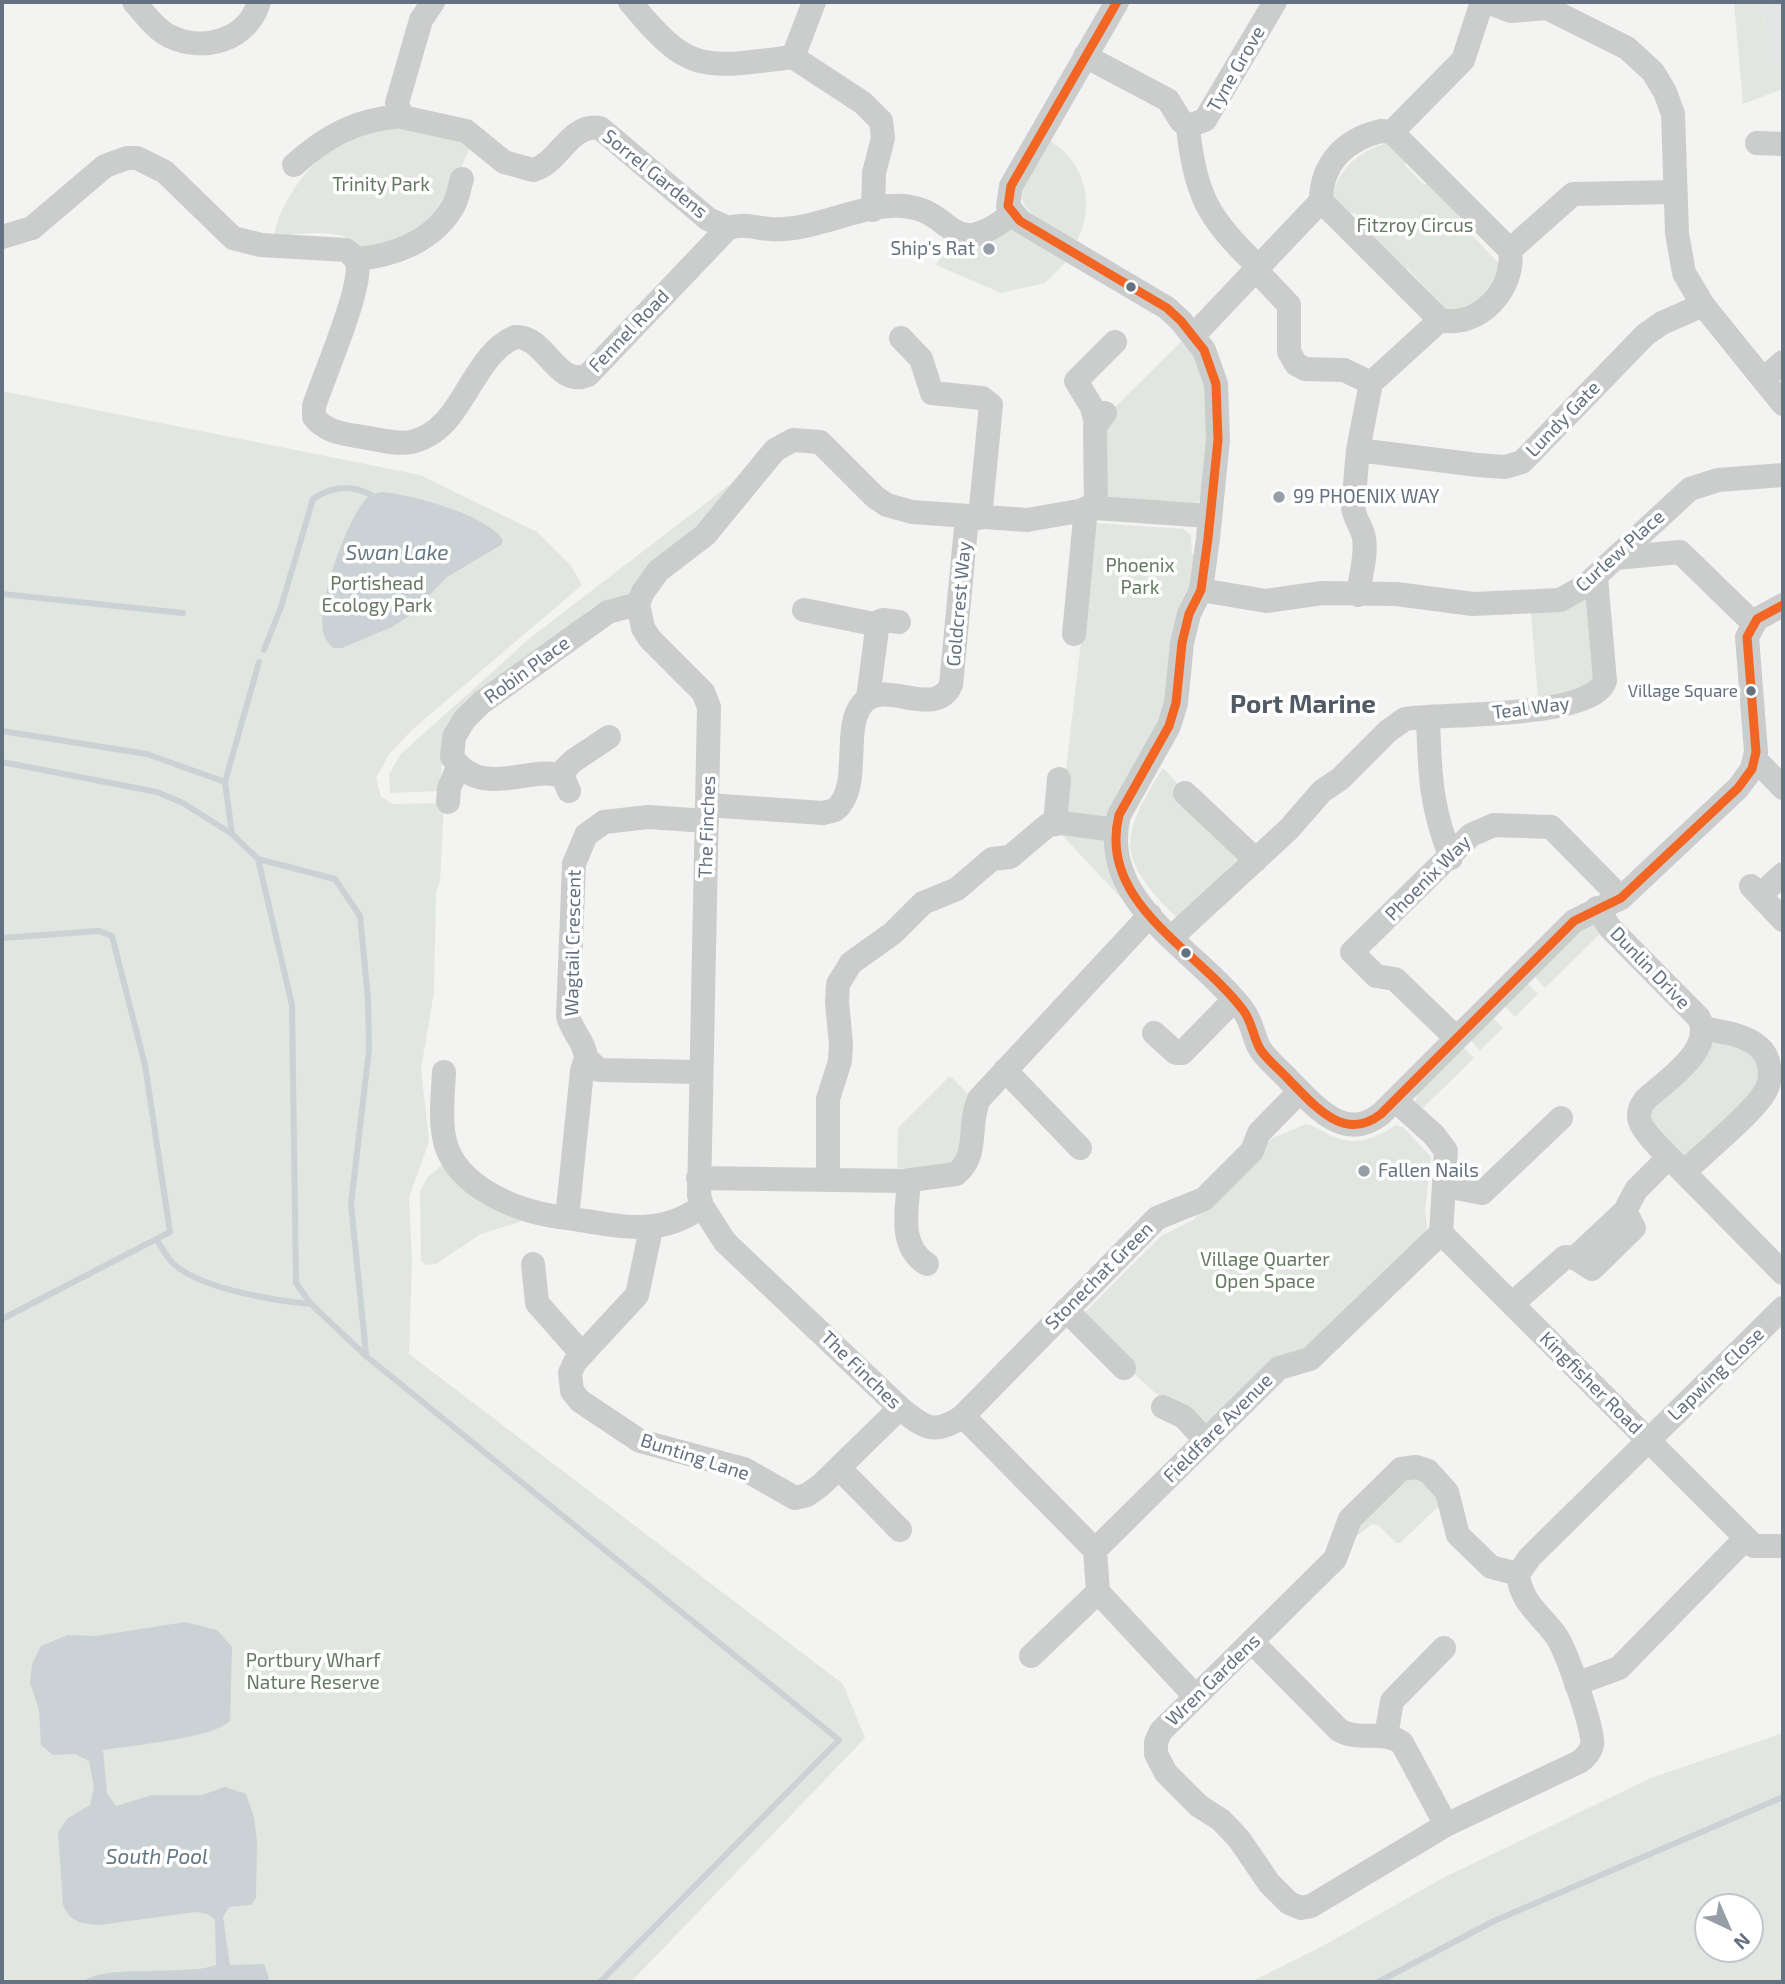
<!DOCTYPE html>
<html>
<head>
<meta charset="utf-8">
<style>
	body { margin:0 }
	#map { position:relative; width:1785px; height:1984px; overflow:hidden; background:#f3f3f1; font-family:"Exo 2",sans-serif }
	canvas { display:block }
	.frame { position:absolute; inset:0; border:4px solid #647181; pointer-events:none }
	.north { position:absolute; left:1694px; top:1893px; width:70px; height:70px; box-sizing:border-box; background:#fff; border:2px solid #c1c6cd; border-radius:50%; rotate:136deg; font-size:19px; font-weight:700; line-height:28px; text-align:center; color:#647181 }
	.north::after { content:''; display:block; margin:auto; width:24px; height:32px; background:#969ea8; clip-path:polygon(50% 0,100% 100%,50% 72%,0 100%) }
</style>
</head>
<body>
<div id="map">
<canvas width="1785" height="1984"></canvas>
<div class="frame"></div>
<div class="north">N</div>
</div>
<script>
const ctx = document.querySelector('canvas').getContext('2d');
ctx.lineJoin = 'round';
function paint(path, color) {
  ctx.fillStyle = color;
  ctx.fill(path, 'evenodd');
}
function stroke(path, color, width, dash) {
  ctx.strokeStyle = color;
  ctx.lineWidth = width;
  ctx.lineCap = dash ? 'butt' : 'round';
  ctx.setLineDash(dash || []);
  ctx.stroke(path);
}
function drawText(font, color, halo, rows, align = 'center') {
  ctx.font = font + ' "Exo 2",sans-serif';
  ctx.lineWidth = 7;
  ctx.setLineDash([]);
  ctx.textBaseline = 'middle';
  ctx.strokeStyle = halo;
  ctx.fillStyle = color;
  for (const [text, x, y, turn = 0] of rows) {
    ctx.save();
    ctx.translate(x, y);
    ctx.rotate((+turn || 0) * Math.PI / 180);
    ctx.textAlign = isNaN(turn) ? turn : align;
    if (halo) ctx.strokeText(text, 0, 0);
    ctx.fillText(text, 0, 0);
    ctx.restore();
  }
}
const built = new Path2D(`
	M1762,2H1783V62L1767,64Z`);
const green = new Path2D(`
	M1734,2H1762L1767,63L1783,62V89L1743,104Z
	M387,122L461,140L471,146L444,204L413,233L361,250C346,224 301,236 274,235C280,203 306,168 332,148C347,136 370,130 387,122Z
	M1048,139C1085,162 1096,203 1077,241C1011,204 1009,206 1048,139Z
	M1391,142L1405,157V165L1423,184H1434L1459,210V221L1499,264C1489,294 1479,304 1448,312L1408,269H1398L1374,244L1371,231L1355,213H1345L1331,199C1340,167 1359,150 1391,142Z
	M1013,228L1068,260L1045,283L1001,293L936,265L951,238Z
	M1184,339L1193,351L1211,406L1200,499L1196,503L1109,499L1102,485L1105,417Z
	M2,391L420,475L537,532L571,566L582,585L413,729L390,753L376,778L381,797L393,804L444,803L440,881L436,893L434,992L421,1069L429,1141L409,1198L412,1259L409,1354L843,1684L865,1738L631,1982H2Z
	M741,476L701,523L641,574L626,598L592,607L445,738L439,791L390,793L389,774L401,754L530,638Z
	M1095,523L1184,529L1191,535L1192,553L1196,556L1165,710L1109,821L1061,812Z
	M1587,596L1595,685L1538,698L1531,613Z
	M1163,768L1244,853L1177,918C1117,858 1118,839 1163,768Z
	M1059,832L1105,835L1120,897Z
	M1591,921L1602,932L1545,988L1534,976Z
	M1527,983L1538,994L1515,1017L1504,1005Z
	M1492,1017L1503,1028L1480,1050L1469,1039Z
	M1711,1036L1761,1057L1758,1088L1684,1158L1648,1123L1649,1108Z
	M1463,1047L1474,1058L1420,1111L1415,1103L1417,1093Z
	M950,1076L971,1097L957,1161L938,1170L897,1168L898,1128Z
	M1306,1124C1316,1126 1323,1132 1332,1136C1355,1147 1376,1138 1396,1125L1403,1127L1431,1157L1425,1211L1428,1233L1307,1352L1203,1431C1167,1404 1103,1353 1085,1312L1161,1236L1193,1220L1273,1138Z
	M443,1164L526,1220L481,1234L436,1264L426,1265L421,1261L420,1191L427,1178Z
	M1415,1474L1436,1492L1440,1505L1400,1543H1396L1379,1526L1372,1524L1352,1540V1529L1405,1477Z
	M1783,1733V1982H1251L1321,1947L1445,1877L1651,1778ZM1708,1907H1750V1949H1708Z`);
const water = new Path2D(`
	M381,492C410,494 488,515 503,540L501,545L447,577L409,616L392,627L342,648H333C330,644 325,640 324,635C315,607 347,519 366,499C371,494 375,494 381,492Z
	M185,1622L217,1630L232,1647L230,1721C214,1738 129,1746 103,1750L107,1793L116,1806L152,1795H202L225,1787L246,1794L254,1817L257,1842L256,1898L251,1905L229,1907L223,1917L230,1965L264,1964L270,1982H83C100,1964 189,1976 216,1965L215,1920L208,1914L196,1912L99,1925C82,1924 70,1922 63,1905L58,1832L68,1818L90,1805L94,1787L89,1761L75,1754L53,1755L41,1745L39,1710L30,1683L32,1664L41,1646L68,1635L96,1636Z`);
const stream = new Path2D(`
	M2,594L183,613
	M264,650L281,607L313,499C332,486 351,484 371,495
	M2,731L147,754L225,782
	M2,762L157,792L183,803L232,834L258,859L335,879L360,916L368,999L369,1050L351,1204L366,1354
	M232,834L225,782L259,662
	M258,859L292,1005L296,1283L311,1304L366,1356L839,1740L600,1982
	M2,938L99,931L112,936L145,1065L170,1232L2,1319
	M157,1240C162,1248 168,1260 176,1266C204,1289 275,1301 311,1304
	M1378,1982L1494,1921L1783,1797`);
const minor = new Path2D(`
	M134,2C144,13 155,29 169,36C204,53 248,40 259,2
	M433,2L421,20L397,103L402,117L466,131L504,162L533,170C559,164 569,123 600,128L708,219L728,228
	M630,2C690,75 702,68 793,57
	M1117,2L1011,186L1008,206L1020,221L1167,308L1181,321L1204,350L1216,384L1218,440L1208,538L1201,590L1189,614L1182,643L1176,703L1169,726L1119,815C1097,903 1197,949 1243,1010C1252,1021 1253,1037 1260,1049C1267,1060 1280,1070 1289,1080C1315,1106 1344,1143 1381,1114L1574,921L1621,898L1738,788L1752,769L1756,752L1747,637L1757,619L1783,605
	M1487,2L1511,11L1547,8L1627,48L1653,72L1665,92L1673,114L1677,233L1684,273L1703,305L1783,404
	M1085,56L1168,100L1181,121L1188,126C1194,192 1208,220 1257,265
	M793,57L863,103L881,121L883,138L874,173L873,210
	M793,57L814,2
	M1188,126L1205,120L1275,2
	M1381,131L1392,132L1510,250C1516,288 1479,329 1440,320L1321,201C1321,163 1346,139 1381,131Z
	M1392,132L1463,60L1482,2
	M1757,143L1783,144
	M294,165C326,136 356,120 400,116
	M2,237L32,228L105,166L127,158H137L165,172L233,238L261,245L346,250C351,254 355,257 357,263C363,287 323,378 314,406V417C325,432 345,434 362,437C377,439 396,445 411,442C464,431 469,357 515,337C546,335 556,389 588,375L728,228C744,223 755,228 770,229C815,232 859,203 903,206C956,210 948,264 1012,214
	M1510,250L1573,194L1674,192
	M356,259C394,256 434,241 454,205C458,197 459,188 462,179
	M1254,268L1289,305V352L1296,364L1305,369L1344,370L1371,383L1440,320
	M1194,335L1321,201
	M901,338L921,359L932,393L982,398L991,405L980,518
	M1764,379L1783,362
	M1096,423L1092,407L1076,381L1115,342
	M1358,450L1478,465L1505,467L1522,462L1645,335L1662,323L1703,305
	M1096,508L1095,426L1105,413
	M1616,558L1680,552L1753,623
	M1201,590L1266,601L1322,593L1396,594L1473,604L1560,600L1585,586L1690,489L1718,480L1783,475
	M1358,595C1360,578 1367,555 1364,538C1362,526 1354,519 1353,507L1358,450L1371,383
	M804,610L874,624L883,620L899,622
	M1074,634L1086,508
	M868,698L878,622
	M1428,718C1430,773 1430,805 1451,858
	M1756,760L1783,788
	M559,775L573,761L609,737
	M569,791L563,777C534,762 483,802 452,757L454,737L464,720L481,703L608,612L638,604
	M1185,793L1256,860
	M448,802L449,788L459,765
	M707,805L823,813L835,810C863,788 841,727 863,703C885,678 934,720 951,685L967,517
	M1055,823L1059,779
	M1751,886L1783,920
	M1760,895L1783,874
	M1597,908L1610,928L1699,1018C1715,1050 1666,1080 1645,1100C1631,1118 1644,1130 1656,1144L1783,1273
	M1172,937L1289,829L1322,791L1340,779L1388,731L1405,719C1443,713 1591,719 1605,681L1596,577
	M1154,1033L1176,1053H1182L1234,1000
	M1456,1038L1395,979L1376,976L1352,952L1471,835L1494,825L1551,827L1621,898
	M586,1058L582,1071L567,1218C615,1225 660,1239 702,1206
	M1005,1070L1080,1148
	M444,1072C443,1093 440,1116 444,1137C453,1188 522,1214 567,1218
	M699,1072L599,1070L586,1058C585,1042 572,1032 568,1016L574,864L586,835L604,822L648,817L707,821
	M1395,1100L1434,1135L1446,1151L1441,1233L1754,1546H1783
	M1684,1172C1704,1153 1753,1113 1765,1092C1773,1079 1771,1057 1759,1047C1745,1034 1721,1032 1703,1028
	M698,1178L903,1181L956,1174C980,1155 967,1125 979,1099L1150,915
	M828,1179V1099L840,1061L841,1044L837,1002L838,984L851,963L893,933L923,903L957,889L992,859L1010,857L1048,825L1062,823L1116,830
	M909,1181C907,1211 898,1246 927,1264
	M1445,1186L1482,1193L1561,1118
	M651,1229L637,1295L575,1362L570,1373L572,1391L580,1401L640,1441L744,1469L795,1498L807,1495L821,1485L900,1408
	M1575,1258L1625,1211
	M533,1264L537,1303L582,1354
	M1512,1304L1565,1257L1575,1258L1592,1269L1634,1228L1625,1211L1636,1190L1669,1157
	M1066,1310L1124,1368
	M1163,1407L1184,1417L1205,1440
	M963,1416L1157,1218L1204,1199L1252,1151L1259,1133L1300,1091
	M840,1469L900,1530
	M1095,1550L963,1416C935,1436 924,1428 900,1408L725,1242L702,1206L699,1195L709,707L703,692L650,639L643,628L638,604L643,592L658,571L705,535L775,450L793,440L820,442L875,497L887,505L912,512L1027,520L1096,508L1209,516
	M1518,1574L1491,1567L1458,1535L1447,1492L1428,1471L1416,1467L1401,1469L1350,1519L1335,1559L1161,1731L1156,1742V1754L1166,1773L1199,1806L1221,1820L1239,1839L1269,1883L1289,1903L1301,1908L1311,1906L1446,1825L1579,1762C1585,1758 1590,1753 1592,1745C1595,1731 1566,1651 1557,1637C1541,1614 1521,1604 1518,1574L1530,1557L1783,1308
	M1252,1642L1339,1730C1359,1742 1383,1729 1402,1743L1446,1825
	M1031,1656L1098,1592
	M1576,1684L1619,1668L1746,1538
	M1195,1696L1098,1592L1095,1550L1279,1368L1310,1359L1441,1233
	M1386,1736L1392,1701L1444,1648`);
const bus1 = new Path2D(`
	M1117,2L1011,186L1008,206L1020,221L1167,308L1181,321L1204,350L1216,384L1218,440L1208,538L1201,590L1189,614L1182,643L1176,703L1169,726L1119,815C1097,903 1197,949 1243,1010C1252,1021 1253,1037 1260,1049C1267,1060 1280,1070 1289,1080C1315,1106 1344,1143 1381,1114L1574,921L1621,898L1738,788L1752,769L1756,752L1747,637L1757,619L1783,605`);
const markers = [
	[989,249,7,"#969ea8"],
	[1131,287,6,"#647181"],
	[1279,497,7,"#969ea8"],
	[1751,691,6,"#647181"],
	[1186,953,6,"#647181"],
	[1364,1171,7,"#969ea8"]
];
const busNames = [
	["Village Square",1738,691]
];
const streetNames = [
	["Tyne Grove",1236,69,-60],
	["Sorrel Gardens",655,174,39],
	["Fennel Road",629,331,-46],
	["Lundy Gate",1563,419,-46],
	["Curlew Place",1620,551,-42],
	["Goldcrest Way",959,604,-85],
	["Robin Place",527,670,-36],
	["Teal Way",1531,708,-7],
	["The Finches",707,827,-88],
	["Phoenix Way",1428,878,-45],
	["Wagtail Crescent",573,943,-89],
	["Dunlin Drive",1650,968,46],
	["Stonechat Green",1099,1276,-45],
	["The Finches",861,1370,44],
	["Lapwing Close",1716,1374,-44],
	["Kingfisher Road",1591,1383,45],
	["Fieldfare Avenue",1218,1428,-45],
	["Bunting Lane",695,1457,18],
	["Wren Gardens",1213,1680,-44]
];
const parkNames = [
	["Trinity Park",381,185],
	["Fitzroy Circus",1415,226],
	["Phoenix",1140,566],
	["Park",1140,588],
	["Portishead",377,584],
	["Ecology Park",377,606],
	["Village Quarter",1265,1260],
	["Open Space",1265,1282],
	["Portbury Wharf",313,1661],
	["Nature Reserve",313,1683]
];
const poiNames = [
	["Ship's Rat",975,249,"right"],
	["99 PHOENIX WAY",1293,497],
	["Fallen Nails",1378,1171]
];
const waterNames = [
	["Swan Lake",397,553],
	["South Pool",157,1857]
];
const districtNames = [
	["Port Marine",1303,704]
];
paint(built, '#e3e5e4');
paint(green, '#e2e6e0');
paint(water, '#cbd2d5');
stroke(stream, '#cbd2d5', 6);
stroke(minor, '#cbcccc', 24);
stroke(bus1, '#f26522', 9);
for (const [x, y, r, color] of markers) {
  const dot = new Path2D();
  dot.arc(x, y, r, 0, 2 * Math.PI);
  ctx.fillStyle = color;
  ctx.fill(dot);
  stroke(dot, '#fff', 2.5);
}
drawText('17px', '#647181', '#fff', busNames, 'right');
drawText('19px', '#647181', '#fff', streetNames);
drawText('19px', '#657862', '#fff', parkNames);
drawText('19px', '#647181', '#fff', poiNames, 'left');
drawText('italic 21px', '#647985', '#fff', waterNames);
drawText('bold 26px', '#515b66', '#fff', districtNames);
</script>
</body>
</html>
